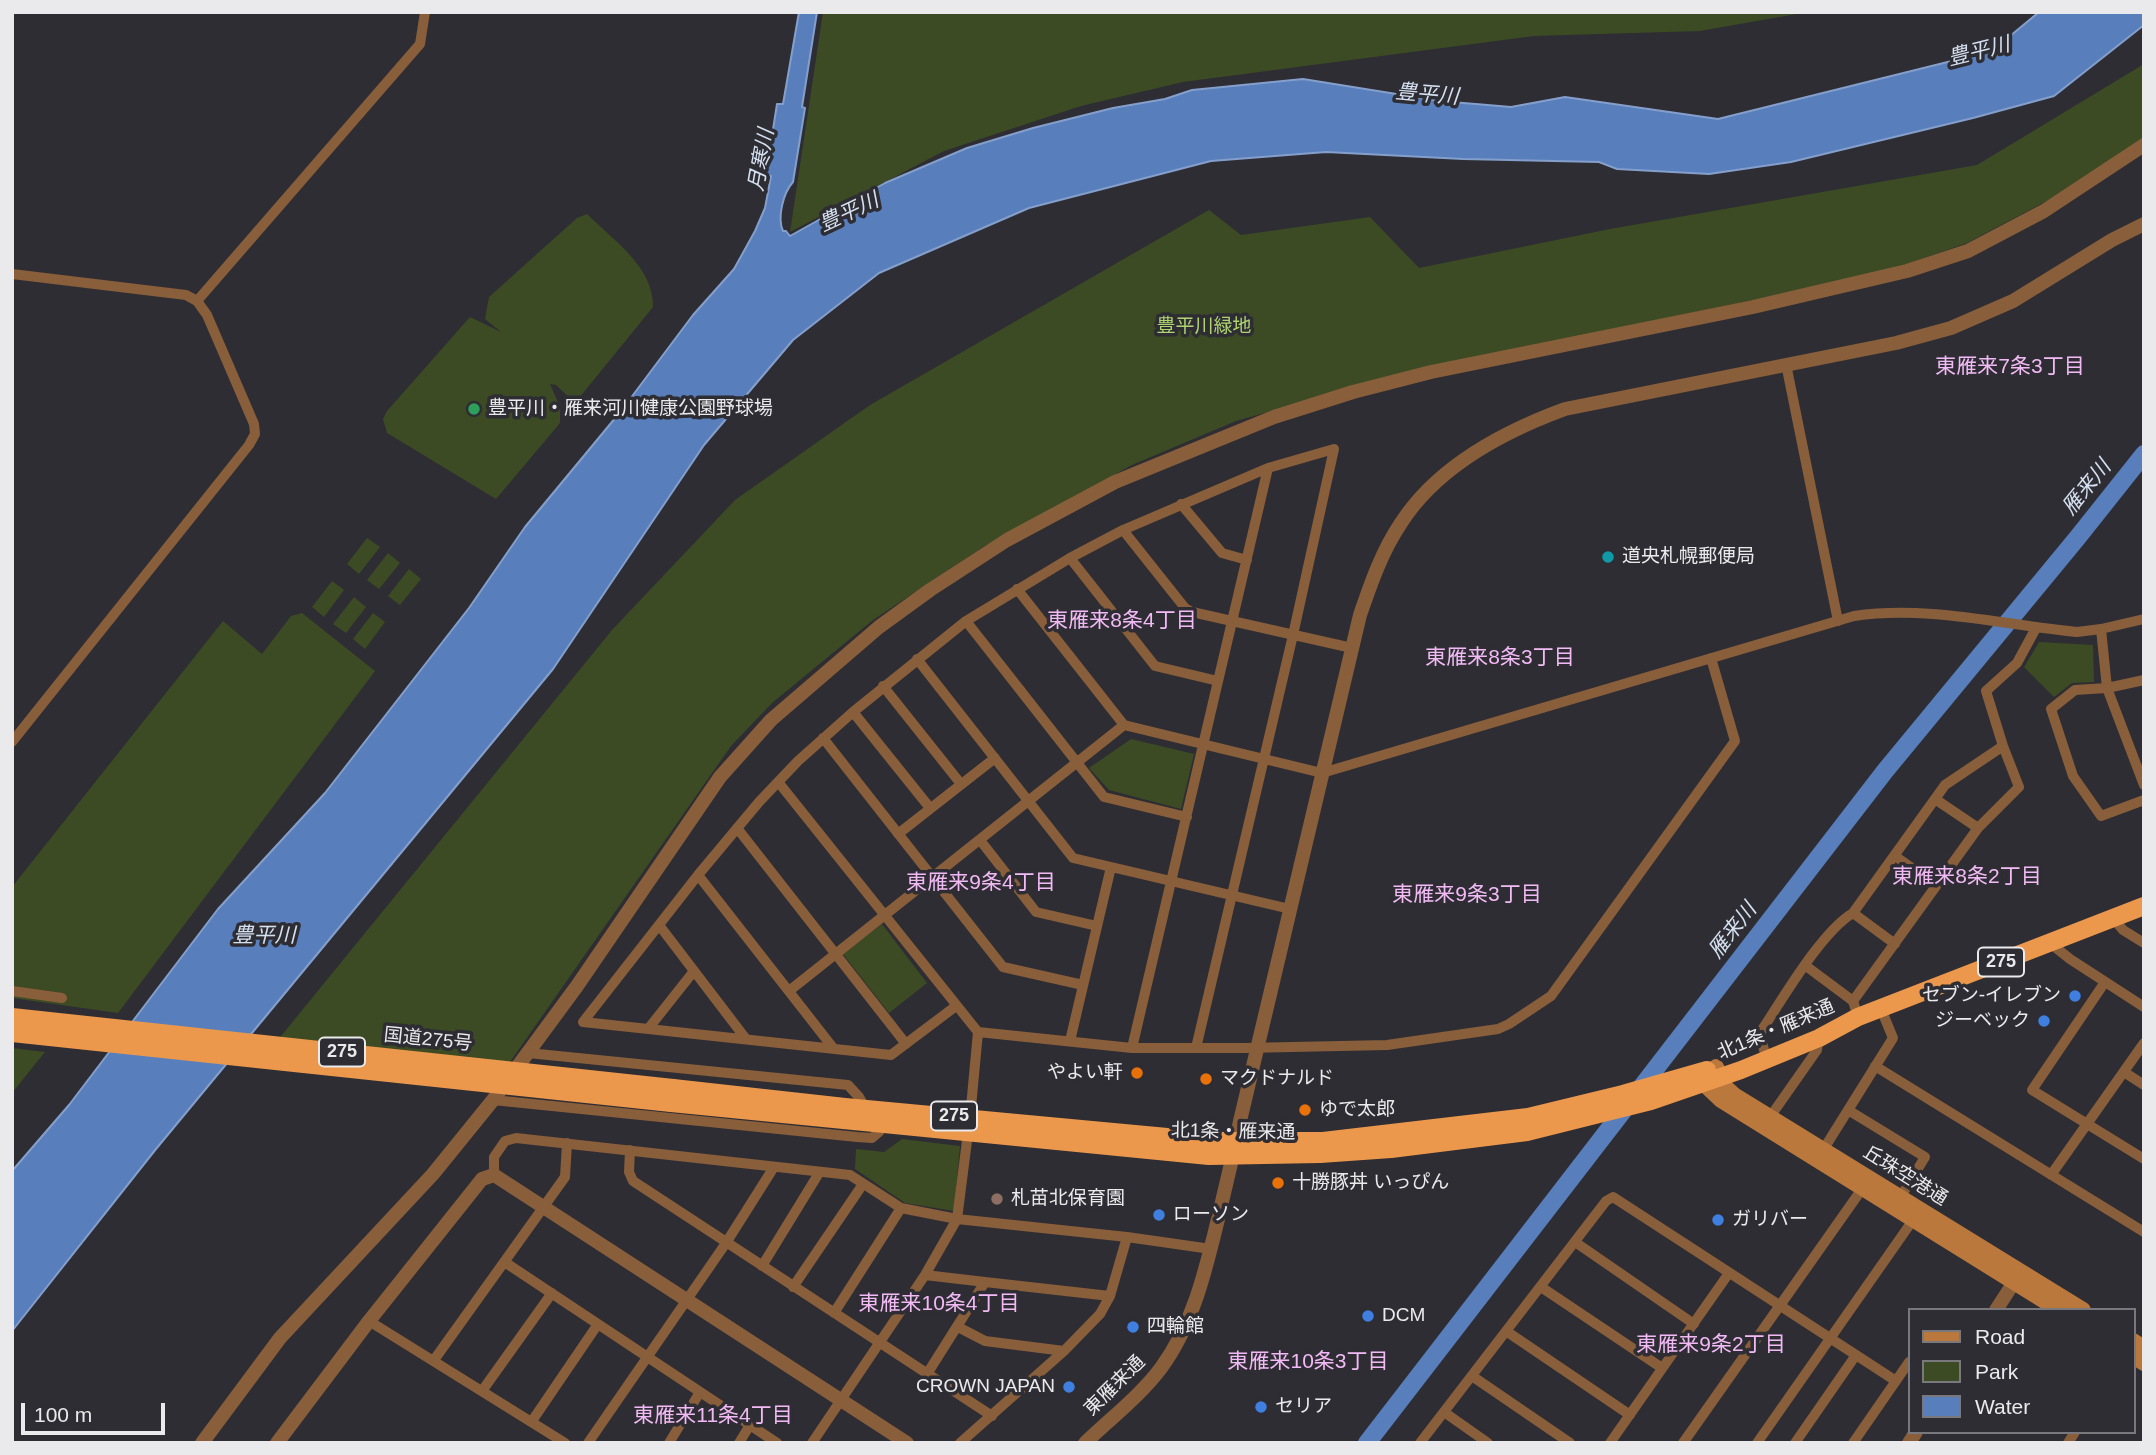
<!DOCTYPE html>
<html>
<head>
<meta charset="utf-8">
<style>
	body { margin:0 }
	#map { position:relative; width:2156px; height:1455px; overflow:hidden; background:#2e2d33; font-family:Helvetica,sans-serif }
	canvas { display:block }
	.frame { position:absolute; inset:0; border:14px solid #eaeaed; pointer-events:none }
	.legend { position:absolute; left:1908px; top:1308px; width:228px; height:126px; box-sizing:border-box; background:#2e2d33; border:2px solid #79797d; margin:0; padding:9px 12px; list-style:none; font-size:21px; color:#eaeaed }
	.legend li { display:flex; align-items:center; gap:14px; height:35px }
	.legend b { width:35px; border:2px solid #79797d }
	.scale { position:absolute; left:21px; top:1403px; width:144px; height:32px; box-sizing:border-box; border:4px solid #eaeaed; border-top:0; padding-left:9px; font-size:21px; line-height:24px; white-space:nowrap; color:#eaeaed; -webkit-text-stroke:5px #2e2d33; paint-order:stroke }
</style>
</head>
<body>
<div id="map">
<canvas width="2156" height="1455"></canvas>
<div class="frame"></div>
<ul class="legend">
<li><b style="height:9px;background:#ba783d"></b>Road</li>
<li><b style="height:19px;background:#3c4b23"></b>Park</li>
<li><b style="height:19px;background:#587fbc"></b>Water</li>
</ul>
<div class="scale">100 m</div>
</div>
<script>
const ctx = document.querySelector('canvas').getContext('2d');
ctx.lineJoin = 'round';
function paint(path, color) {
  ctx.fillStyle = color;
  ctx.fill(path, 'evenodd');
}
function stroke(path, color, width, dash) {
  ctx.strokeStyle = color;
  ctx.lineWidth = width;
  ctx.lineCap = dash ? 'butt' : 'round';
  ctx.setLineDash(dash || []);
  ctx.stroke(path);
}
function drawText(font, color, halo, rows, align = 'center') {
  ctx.font = font + ' Helvetica,"Noto Sans JP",sans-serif';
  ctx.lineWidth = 7;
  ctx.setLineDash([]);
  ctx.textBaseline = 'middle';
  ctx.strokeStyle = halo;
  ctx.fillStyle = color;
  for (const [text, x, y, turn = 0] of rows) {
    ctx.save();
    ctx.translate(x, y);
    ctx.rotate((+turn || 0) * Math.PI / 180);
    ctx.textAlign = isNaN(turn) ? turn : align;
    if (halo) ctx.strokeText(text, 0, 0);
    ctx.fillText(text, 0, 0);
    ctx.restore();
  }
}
const green = new Path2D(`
	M823,12H1808L1700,31L1534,36L1183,82L1081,106L944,151L790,232Z
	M2144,64V138L2058,195L1967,243L1875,275L1434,366L1236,421L1132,465L983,547L873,620L772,703L731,746L510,1062L277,1041L612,630L735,500L870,405L1209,210L1241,235L1370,217L1419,268L1610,229L1977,165Z
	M587,214C613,240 654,267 653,307L575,403L556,385L550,384L560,407V423L496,499L387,433L383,419L387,411L470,317L501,332L485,319L489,297L577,218Z
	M367,538L380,547L359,574L347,564Z
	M388,553L400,563L379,589L367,580Z
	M409,569L421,579L400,605L388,596Z
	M332,581L344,590L324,617L312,607Z
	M354,597L366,607L346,633L333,624Z
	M302,613L375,671L118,1013L12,998V887L223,621L262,654L291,616Z
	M373,613L385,622L365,649L353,639Z
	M2039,642L2093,645L2094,682L2072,683L2054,697L2024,667Z
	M1131,739L1194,754L1181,809L1109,790L1089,768Z
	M882,924L927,983L889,1013L843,954Z
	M12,1048L45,1052L12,1093Z
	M902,1139L960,1146L954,1211L905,1203L855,1169L856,1149L884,1152Z`);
const water = new Path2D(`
	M799,12H817L802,107L805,108L793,182C783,193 777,218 783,231H786L790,236L885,183L967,148L1033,128L1113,108L1165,99L1192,90L1303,79L1440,101L1511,107L1565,97L1718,119L1992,51L2039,12H2144V25L2054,96L1973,118L1791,162L1709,174L1617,169L1599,162L1463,159L1326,152L1211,161L1029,208L879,273L793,340L704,445L553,669L156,1149L12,1331V1171L69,1105L218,909L325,793L469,608L525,527L621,411L693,315L734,269L755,231L765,208L771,176L766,174L777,104H783Z`);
const river = new Path2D(`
	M1367,1443L1885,771L2078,537L2144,454`);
const minor = new Path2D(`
	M12,274L186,295L197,301L207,315L254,424L255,434L249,445L12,742
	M197,301L420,44L425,12
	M1786,364L1838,621
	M1181,504L1222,553L1247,560
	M1123,530L1185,608L1192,612L1352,648
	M1070,558L1155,666L1218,681
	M1017,589L1124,725L1322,773L1854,616C1928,605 2003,625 2077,632L2101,629L2144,619
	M966,621L1104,797L1187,817
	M2101,629L2107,688L2144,785
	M917,659L1073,858L1290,909
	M2144,680L2107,688L2075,690L2051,709L2073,776L2101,816L2144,800
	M883,686L961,784
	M853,712L930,808
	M823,738L1003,967L1083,985
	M779,783L978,1032L1132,1048H1245L1387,1045L1498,1029L1509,1024L1551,996L1735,741L1711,658
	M1935,799L1978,828
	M737,828L906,1044
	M898,834L995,758
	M980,840L1036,912L1097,926
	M1895,856L1936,885
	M698,875L834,1049
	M1853,913L1895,944
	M2113,918L2123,930L2144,943
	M659,925L746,1039
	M2050,943L2070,959L2144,1007
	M1806,966L1853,1001
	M2105,982L2032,1090L2144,1159
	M12,991L62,998
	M789,991L1124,725
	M956,1006L891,1055L583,1022L698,875L759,802L798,761L853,712L966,621L1070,558L1123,530L1268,468L1334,449L1293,635L1196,1048
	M1858,1017L1853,1001L1978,828L2019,787L2003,746L1986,691L2017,663L2036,628
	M648,1029L694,971
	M1070,1041L1111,867
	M1132,1048L1268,468
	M1764,1050L1760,1033C1782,1000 1821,932 1853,913L1945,785L2003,746
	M1875,1066L2144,1232
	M2124,1072L2144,1085
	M493,1100L857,1137L872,1138L879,1132L859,1097L848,1085L528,1053
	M1848,1110L1925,1157L1897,1203
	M1770,1117L1817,1050L1819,1038
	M970,1118L978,1032
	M630,1150L629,1172L633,1181L992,1416
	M1820,1155L1893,1038L1881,1009
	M494,1175V1157L505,1141L516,1138L850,1175L901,1208L957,1219L1127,1237L1211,1249
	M2051,1175L2144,1043
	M1575,1242L1694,1324
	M506,1263L777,1443
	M762,1266L819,1173
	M925,1275L985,1282
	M793,1287L863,1184
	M1541,1287L1662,1368
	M834,1313L901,1208
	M369,1321L565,1443
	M958,1327L985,1341L1064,1351
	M1506,1331L1630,1415
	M434,1360L565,1177L567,1143
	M927,1374L985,1282L1110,1296
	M1472,1376L1570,1443
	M482,1391L552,1293
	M1444,1412L1488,1443
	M532,1421L598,1324
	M588,1443L726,1243L774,1167
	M669,1443L700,1392
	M739,1443L750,1425
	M812,1443L925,1275L957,1219L968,1133
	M960,1443L1064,1351L1100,1314L1110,1296L1127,1237
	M1420,1443L1606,1201L1613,1197L1896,1381
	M1610,1443L1729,1273
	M1683,1443L1862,1189
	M1757,1443L1913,1220
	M1795,1443L1856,1355
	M1853,1443L1909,1362
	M2068,1443L2075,1432`);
const tertiary = new Path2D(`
	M1996,1310L2020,1273
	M202,1443L280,1338L433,1174L493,1100L577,986L720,777L771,720L879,627L930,590L1007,540L1115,482L1274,417L1353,392L1431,372L1753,307L1907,271L1968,251L2044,211L2144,145
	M277,1443L369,1321L482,1179L494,1175L907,1443
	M1085,1443C1110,1419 1140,1396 1161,1368C1194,1323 1206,1268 1219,1215C1226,1184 1234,1153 1240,1121L1360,615C1371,583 1382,551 1401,523C1437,467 1505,431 1565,409L1896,343L1951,328L2013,301L2112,240L2144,224
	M1909,1443L1916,1432`);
const secondary = new Path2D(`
	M1716,1067L1724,1086L1734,1095L2083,1310
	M1699,1073L1703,1083L1721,1100L2059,1310
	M2133,1341L2144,1348
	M2133,1356L2144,1363`);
const trunk = new Path2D(`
	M673,1088L845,1107L1210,1141H1323L1528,1117L1623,1094L1707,1070
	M671,1103L1209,1156L1320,1154L1391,1149L1527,1132L1651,1101L1741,1070L1819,1038L1858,1017L2144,906`);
const trunkBridge = new Path2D(`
	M12,1017L673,1088
	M12,1033L671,1103`);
const markers = [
	[474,409,7,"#2e9e5b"],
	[1608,557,7,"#0f9aa8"],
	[2075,996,7,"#3f7fe0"],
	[2044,1021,7,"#3f7fe0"],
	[1137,1073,7,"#e8710a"],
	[1206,1079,7,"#e8710a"],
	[1305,1110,7,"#e8710a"],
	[1278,1183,7,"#e8710a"],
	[997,1199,7,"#8d6e63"],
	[1159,1215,7,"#3f7fe0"],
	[1718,1220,7,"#3f7fe0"],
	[1368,1316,7,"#3f7fe0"],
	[1133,1327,7,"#3f7fe0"],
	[1069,1387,7,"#3f7fe0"],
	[1261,1407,7,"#3f7fe0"]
];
const shields = [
	[2001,962,46],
	[342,1052,46],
	[954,1116,46]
];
const shieldNames = [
	["275",2001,962],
	["275",342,1052],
	["275",954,1116]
];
const parkNames = [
	["豊平川緑地",1204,327]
];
const poiNames = [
	["豊平川・雁来河川健康公園野球場",488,409],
	["道央札幌郵便局",1622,557],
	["セブン-イレブン",2061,996,"right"],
	["ジーベック",2030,1021,"right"],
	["やよい軒",1123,1073,"right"],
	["マクドナルド",1220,1079],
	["ゆで太郎",1319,1110],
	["十勝豚丼 いっぴん",1292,1183],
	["札苗北保育園",1011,1199],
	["ローソン",1173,1215],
	["ガリバー",1732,1220],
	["DCM",1382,1316],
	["四輪館",1147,1327],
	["CROWN JAPAN",1055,1387,"right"],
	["セリア",1275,1407]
];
const streetNames = [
	["北1条・雁来通",1776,1030,-23],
	["国道275号",428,1040,6],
	["北1条・雁来通",1233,1132,1],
	["丘珠空港通",1905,1176,32],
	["東雁来通",1115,1386,-45]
];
const waterNames = [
	["豊平川",1979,52,-14],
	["豊平川",1427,95,5],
	["月寒川",762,160,-80],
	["豊平川",849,213,-25],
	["雁来川",2087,488,-51],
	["雁来川",1733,931,-52],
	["豊平川",264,936]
];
const neighbourhoodNames = [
	["東雁来7条3丁目",2010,367],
	["東雁来8条4丁目",1122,621],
	["東雁来8条3丁目",1500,658],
	["東雁来8条2丁目",1967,877],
	["東雁来9条4丁目",981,883],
	["東雁来9条3丁目",1467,895],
	["東雁来10条4丁目",939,1304],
	["東雁来9条2丁目",1711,1345],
	["東雁来10条3丁目",1308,1362],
	["東雁来11条4丁目",713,1416]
];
paint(green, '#3c4b23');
paint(water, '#587fbc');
stroke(water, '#849fcb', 2);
stroke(river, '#587fbc', 18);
stroke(minor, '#885e3b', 10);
stroke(tertiary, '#885e3b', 14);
stroke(secondary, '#ba783d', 16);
stroke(trunk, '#ec984c', 18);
stroke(trunkBridge, '#ec984c', 18);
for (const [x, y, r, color] of markers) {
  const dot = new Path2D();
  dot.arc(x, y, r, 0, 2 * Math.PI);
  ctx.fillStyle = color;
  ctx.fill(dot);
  stroke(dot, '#2e2d33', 2.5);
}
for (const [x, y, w] of shields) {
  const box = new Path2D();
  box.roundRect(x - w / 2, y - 14.5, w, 29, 5);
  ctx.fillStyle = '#2e2d33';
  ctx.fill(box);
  stroke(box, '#eaeaed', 2);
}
drawText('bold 18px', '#eaeaed', null, shieldNames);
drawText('19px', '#afd36f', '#2e2d33', parkNames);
drawText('19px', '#eaeaed', '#2e2d33', poiNames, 'left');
drawText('19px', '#eaeaed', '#2e2d33', streetNames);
drawText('italic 21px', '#d5e0f1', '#2e2d33', waterNames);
drawText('21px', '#f2baf5', '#2e2d33', neighbourhoodNames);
</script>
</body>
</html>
